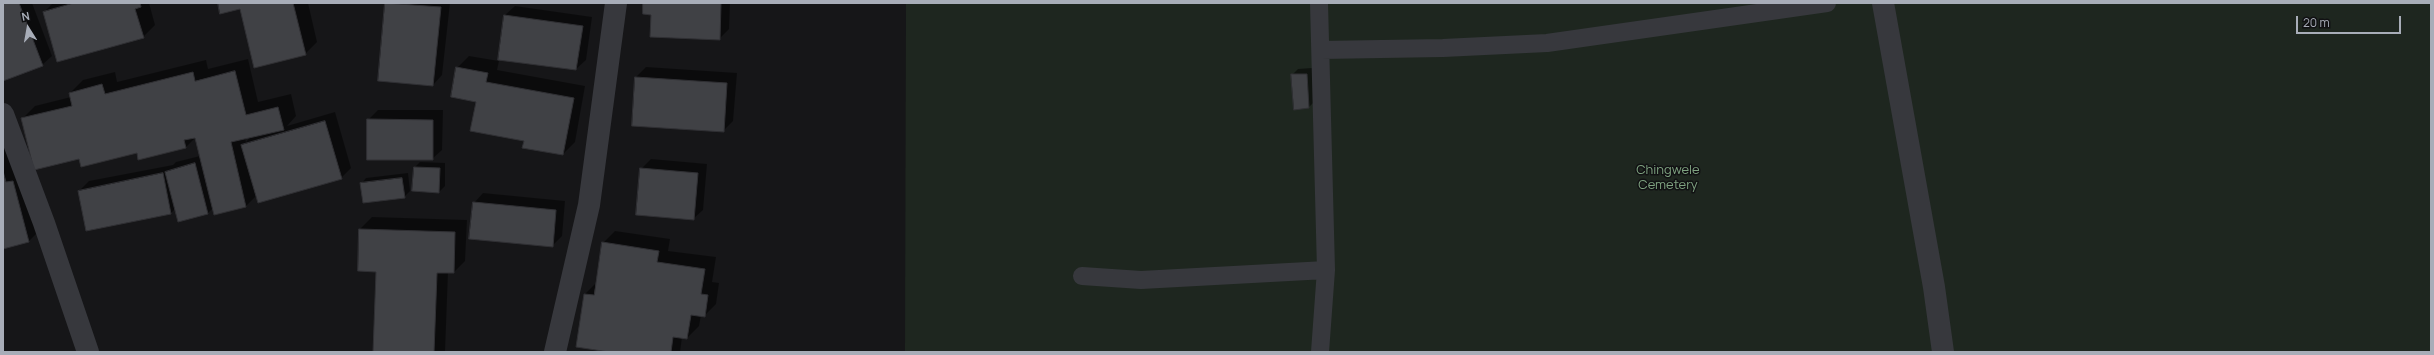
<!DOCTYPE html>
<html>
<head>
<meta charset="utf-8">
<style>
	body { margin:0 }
	#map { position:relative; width:2434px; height:355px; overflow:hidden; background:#161618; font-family:Manrope,sans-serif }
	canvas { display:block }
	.frame { position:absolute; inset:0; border:4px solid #a8adb8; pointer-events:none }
	.north { position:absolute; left:8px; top:8px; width:40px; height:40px; -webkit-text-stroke:3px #111113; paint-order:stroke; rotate:349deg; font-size:11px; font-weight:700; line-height:16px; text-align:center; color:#a8adb8 }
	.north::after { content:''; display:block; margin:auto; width:14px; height:18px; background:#a8adb8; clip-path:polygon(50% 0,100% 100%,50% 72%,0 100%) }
	.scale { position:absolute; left:2296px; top:16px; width:105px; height:18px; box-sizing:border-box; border:2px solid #a8adb8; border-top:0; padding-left:5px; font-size:12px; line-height:14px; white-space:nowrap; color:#a8adb8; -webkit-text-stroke:3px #111113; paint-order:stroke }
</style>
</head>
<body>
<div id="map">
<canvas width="2434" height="355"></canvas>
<div class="frame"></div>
<div class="north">N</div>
<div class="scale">20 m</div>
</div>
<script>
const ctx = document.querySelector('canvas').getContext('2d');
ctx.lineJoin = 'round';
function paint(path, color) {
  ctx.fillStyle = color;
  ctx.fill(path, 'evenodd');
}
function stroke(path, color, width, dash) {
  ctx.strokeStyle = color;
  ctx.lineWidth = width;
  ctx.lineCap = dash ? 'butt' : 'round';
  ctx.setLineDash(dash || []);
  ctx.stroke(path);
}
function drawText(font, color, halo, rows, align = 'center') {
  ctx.font = font + ' Manrope,sans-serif';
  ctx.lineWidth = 3;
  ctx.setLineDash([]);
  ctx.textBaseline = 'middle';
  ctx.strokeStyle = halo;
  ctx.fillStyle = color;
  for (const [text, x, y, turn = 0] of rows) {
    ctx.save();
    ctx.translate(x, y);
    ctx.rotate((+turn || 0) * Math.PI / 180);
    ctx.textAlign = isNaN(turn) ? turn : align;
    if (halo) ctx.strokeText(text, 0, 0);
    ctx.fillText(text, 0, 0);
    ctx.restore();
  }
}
const green = new Path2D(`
	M906,3H2431V352H905Z`);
const shadow = new Path2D(`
	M3,3H32L52,56L42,65L3,78Z
	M53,3H149L155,25L143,37L44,12Z
	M219,3H308L317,42L305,54L241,8Z
	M386,3H450L442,75L433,85L379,80Z
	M644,3H730L729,29L719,39L652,14Z
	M515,6L592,17L586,60L576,69L505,15Z
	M469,56L499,61L497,70L585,86L575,142L563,154L525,140L477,101L457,68Z
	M248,59L258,102L291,94L296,116L287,126L335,112L351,168L341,178L257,195L246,206L213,208L208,213L179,220L176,208L171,213L79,191L89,181L173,165L176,162L200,156L196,137L186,147L139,159L138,152L79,158L22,119L35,106L71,97L70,93L83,80L115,72L117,82L206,60L208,69ZM251,136L246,142L245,138Z
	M646,67L737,73L733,121L723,131L636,77Z
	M1312,68L1314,102L1309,107L1292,75L1298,69Z
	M378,110H443L442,150L432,159L368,120Z
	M3,122L41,229L29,241L3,248Z
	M651,159L707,164L703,210L693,219L641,169Z
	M420,162L445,163V186L439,192L415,167Z
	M408,173L410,191L404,197L361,184L366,178Z
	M483,193L565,201L562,236L552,246L474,203Z
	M372,217L467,220L465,261L454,272H448L445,352H374L377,271L360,229Z
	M615,231L670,239L668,251L716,257L712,282L719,283L716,304L704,316L701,315L699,326L687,338L682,337L680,352H616L585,294L597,282L603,243Z`);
const building = new Path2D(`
	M3,3H19L43,66L3,81Z
	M74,3H140L141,7L135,9L144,38L57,62L43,12Z
	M218,3H293L306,55L254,68L240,9L220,14Z
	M385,3L441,7L433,86L378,81Z
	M643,3H721L720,40L650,37L651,15L643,14Z
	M504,15L583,26L576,70L498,60Z
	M456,67L488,73L486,82L574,98L563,155L522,148L524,141L470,131L476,102L451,97Z
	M235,71L246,115L278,107L284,130L231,142L246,207L214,215L195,138L184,140L186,148L138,160L137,153L81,167L79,159L34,170L21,118L72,106L69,93L102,84L105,94L193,72L195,81Z
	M1291,74H1307L1309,108L1294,110Z
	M635,77L727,83L724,132L632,126Z
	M367,119L433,120V160H367Z
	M325,121L342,179L258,203L241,145Z
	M195,163L208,214L178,222L165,172Z
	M414,167L440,168L439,193L412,191Z
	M640,168L698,173L694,220L636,215Z
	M3,171L6,182L13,181L29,242L3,249Z
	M163,173L171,214L86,231L78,191Z
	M402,178L405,198L363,203L360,183Z
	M473,202L556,210L553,247L469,239Z
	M359,229L455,232L454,273H437L434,352H373L376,272L358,271Z
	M602,242L659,251L657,262L705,269L701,294L708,295L705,317L691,315L687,339L673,337L671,352H609L576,347L584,294L594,295Z`);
const service = new Path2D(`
	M1319,3L1326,270L1320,352
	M1321,50L1443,48L1547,43L1827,3
	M1082,276L1141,280L1326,270`);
const minor = new Path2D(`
	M1883,3L1934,287L1943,352
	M3,114L44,223L88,352
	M555,352L589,205L616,3`);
const parkNames = [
	["Chingwele",1668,170],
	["Cemetery",1668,185]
];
paint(green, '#1e261f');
paint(shadow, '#0007');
paint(building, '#404145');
stroke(building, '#303034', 1);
stroke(service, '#37383d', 18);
stroke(minor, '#37383d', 22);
drawText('13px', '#7fa381', '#111113', parkNames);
</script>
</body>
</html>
